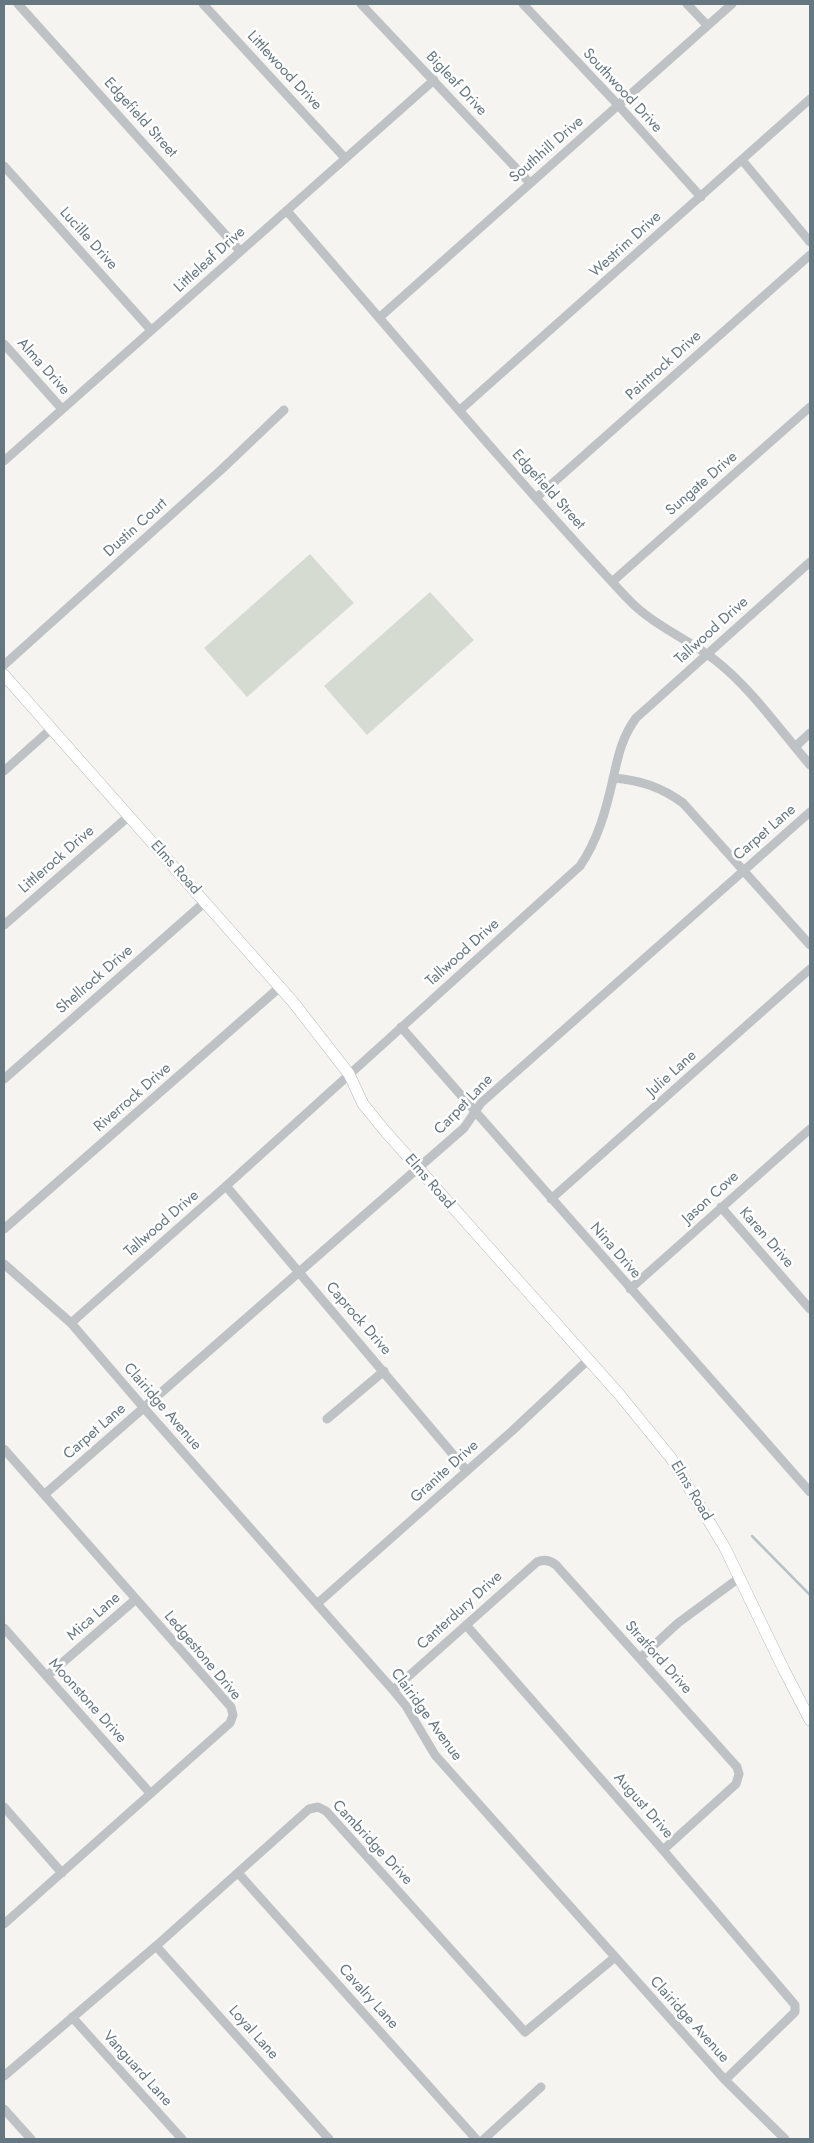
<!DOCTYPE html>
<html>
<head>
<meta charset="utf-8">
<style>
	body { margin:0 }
	#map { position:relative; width:814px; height:2143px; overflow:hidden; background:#f5f4f1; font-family:Jost,sans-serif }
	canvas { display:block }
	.frame { position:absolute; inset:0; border:5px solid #657780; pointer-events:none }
</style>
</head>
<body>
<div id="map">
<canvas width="814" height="2143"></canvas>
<div class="frame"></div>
</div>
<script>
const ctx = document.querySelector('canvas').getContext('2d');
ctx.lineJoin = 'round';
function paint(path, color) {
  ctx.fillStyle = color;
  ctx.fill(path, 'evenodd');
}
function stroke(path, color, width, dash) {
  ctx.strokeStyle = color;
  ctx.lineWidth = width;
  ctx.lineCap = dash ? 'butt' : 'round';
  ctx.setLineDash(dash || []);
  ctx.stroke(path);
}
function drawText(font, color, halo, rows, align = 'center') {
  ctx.font = font + ' Jost,sans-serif';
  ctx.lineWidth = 5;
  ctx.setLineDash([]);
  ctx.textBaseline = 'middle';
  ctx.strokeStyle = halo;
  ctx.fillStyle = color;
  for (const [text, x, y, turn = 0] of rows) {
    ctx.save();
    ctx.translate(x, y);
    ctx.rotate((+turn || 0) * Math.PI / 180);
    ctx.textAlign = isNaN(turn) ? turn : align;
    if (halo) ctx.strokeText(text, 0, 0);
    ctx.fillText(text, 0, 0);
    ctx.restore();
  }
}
const green = new Path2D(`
	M310,554L354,603L247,697L204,648Z
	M430,592L474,640L367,735L324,686Z`);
const stream = new Path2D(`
	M752,1536L810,1595`);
const minor = new Path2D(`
	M18,4L240,251
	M203,4L344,157
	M361,4L530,183
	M523,4L619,106L701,197
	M687,4L707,25
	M742,160L810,242
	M4,166L151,330
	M287,211C399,340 510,473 627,598C652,625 686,638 715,660C751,688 780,730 810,765
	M380,317L732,4
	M4,344L62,409
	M460,410L810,99
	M4,461L434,80
	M536,498L810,255
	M613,581L810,407
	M4,665L222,469L284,410
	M795,747L810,733
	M4,771L51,729
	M613,778C640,780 661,787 683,803L810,945
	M4,925L129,816
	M401,1027L810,1492
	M4,1079L205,902
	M226,1186L467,1471
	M551,1199L810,969
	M721,1207L810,1309
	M4,1229L280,987
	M4,1264L71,1323L144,1408L393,1690L406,1706L435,1755L725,2080L785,2139
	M630,1289L810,1129
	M71,1323L226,1186L580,866C598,840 606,810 613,779C618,756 622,737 636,718L810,562
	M327,1419L384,1371
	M4,1449L231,1707L233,1715L230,1723L4,1924
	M45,1494L464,1128L481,1103L810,812
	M318,1603L512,1431L588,1360
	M466,1625L663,1850L795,2005V2012L725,2080
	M4,1628L150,1793
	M640,1658L678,1623L739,1578
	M47,1676L136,1599
	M393,1690L537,1562C544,1559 550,1560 556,1565L737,1767L739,1774L736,1784L663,1850
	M4,1807L62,1873
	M239,1874L476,2139
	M156,1946L329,2139
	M72,2017L182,2139
	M4,2076L156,1946L309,1809L318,1807L326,1811L525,2032L614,1958
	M4,2109L31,2139
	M484,2139L541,2087`);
const major = new Path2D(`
	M4,675L293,1002L349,1074L363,1104L385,1131L619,1394L671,1458L725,1548L784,1670L810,1720`);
const streetNames = [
	["Littlewood Drive",284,71,47],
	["Bigleaf Drive",456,84,47],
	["Southwood Drive",622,91,47],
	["Edgefield Street",140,118,48],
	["Southhill Drive",547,150,-41],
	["Lucille Drive",88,239,48],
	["Westrim Drive",626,245,-42],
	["Littleleaf Drive",210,260,-42],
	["Paintrock Drive",664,366,-42],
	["Alma Drive",43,367,48],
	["Sungate Drive",702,484,-41],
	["Edgefield Street",548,490,48],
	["Dustin Court",136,528,-42],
	["Tallwood Drive",712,631,-42],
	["Carpet Lane",765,833,-41],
	["Littlerock Drive",57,860,-41],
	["Elms Road",175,868,48],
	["Tallwood Drive",463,953,-42],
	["Shellrock Drive",95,980,-41],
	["Julie Lane",672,1074,-42],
	["Riverrock Drive",133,1098,-41],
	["Carpet Lane",464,1105,-46],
	["Elms Road",429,1182,49],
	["Jason Cove",711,1198,-42],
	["Tallwood Drive",162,1224,-41],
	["Karen Drive",766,1238,49],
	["Nina Drive",615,1251,49],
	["Caprock Drive",358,1319,49],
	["Clairidge Avenue",162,1407,49],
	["Carpet Lane",95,1432,-41],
	["Granite Drive",445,1472,-42],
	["Elms Road",691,1491,59],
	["Canterdury Drive",460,1611,-42],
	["Mica Lane",94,1617,-41],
	["Ledgestone Drive",202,1656,50],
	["Stratford Drive",658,1658,48],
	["Moonstone Drive",87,1701,48],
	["Clairidge Avenue",426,1715,54],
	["August Drive",643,1806,49],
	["Cambridge Drive",372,1843,47],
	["Cavalry Lane",368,1997,48],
	["Clairidge Avenue",689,2020,48],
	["Loyal Lane",253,2033,48],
	["Vanguard Lane",137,2069,48]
];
paint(green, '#d6dbd2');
stroke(stream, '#b7c3c6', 2.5);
stroke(major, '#b1b6b9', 12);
stroke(minor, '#bec2c5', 9);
stroke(major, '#fff', 11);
drawText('15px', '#657780', '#fff', streetNames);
</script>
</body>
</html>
